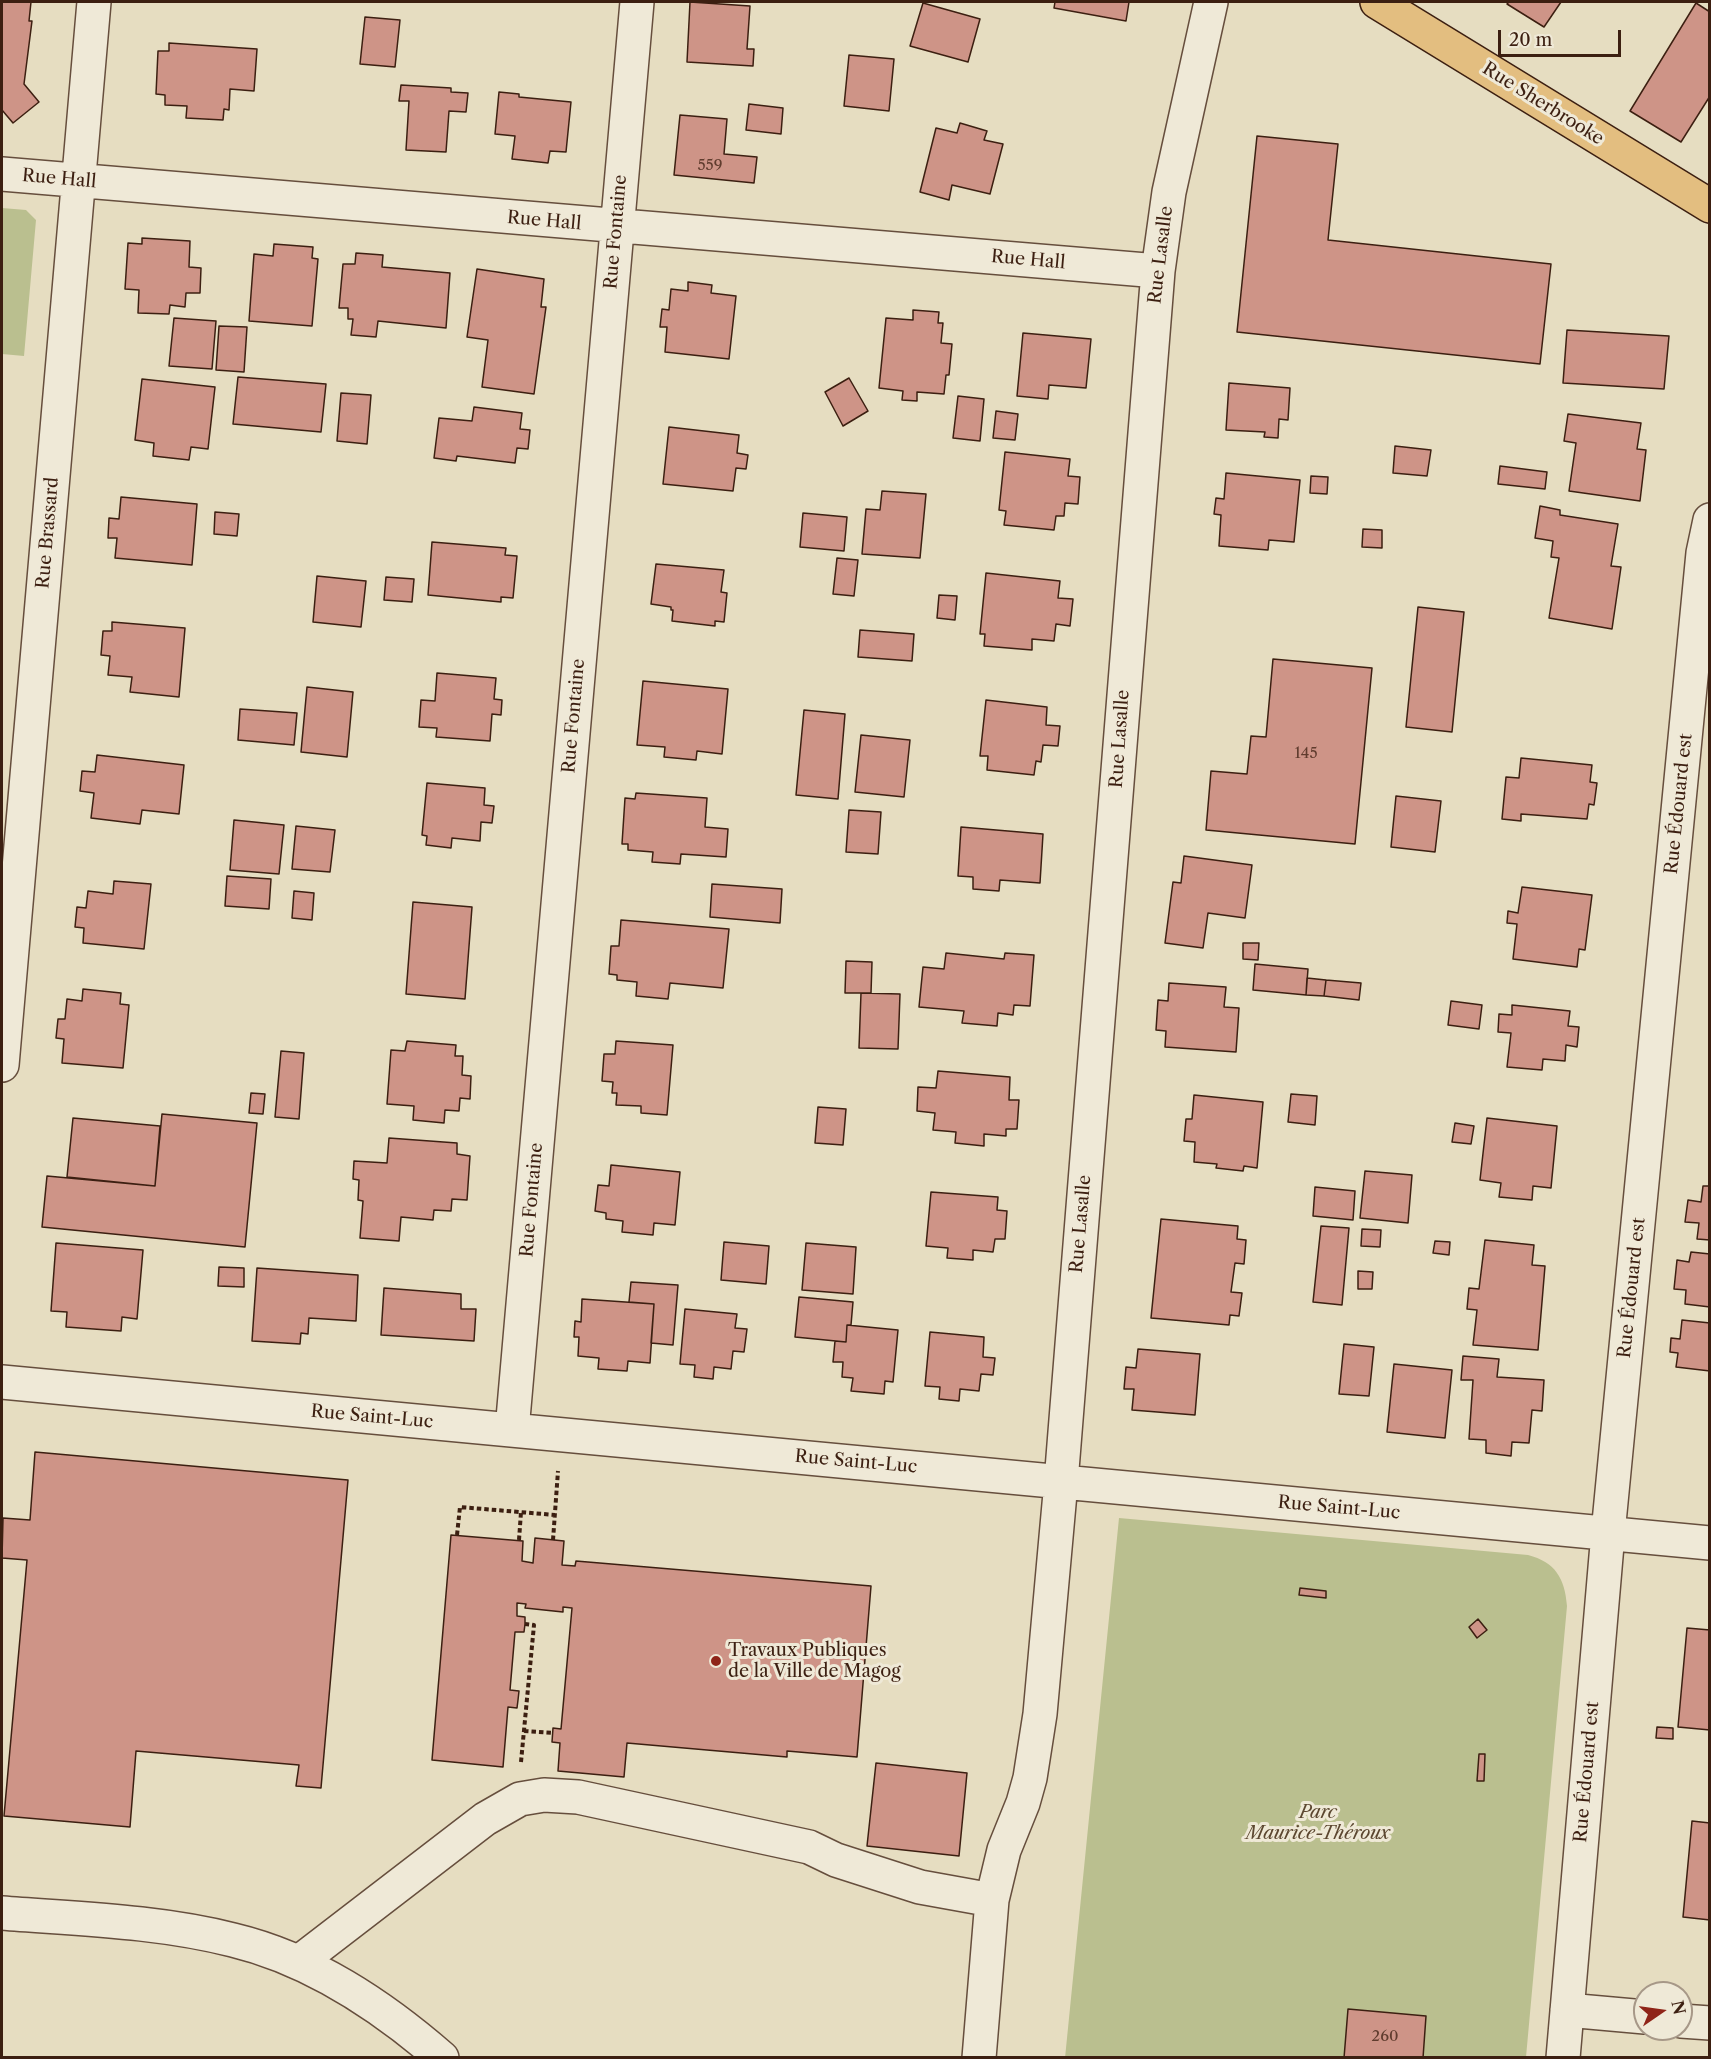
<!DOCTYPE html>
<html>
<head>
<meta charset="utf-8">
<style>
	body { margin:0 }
	#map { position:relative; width:1711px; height:2059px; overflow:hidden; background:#e6ddc1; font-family:"Libre Caslon Text",serif }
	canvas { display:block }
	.frame { position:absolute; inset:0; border:3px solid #3c1f11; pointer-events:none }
	.north { position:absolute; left:1633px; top:1981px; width:60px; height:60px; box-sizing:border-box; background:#efe9d7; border:2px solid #a79888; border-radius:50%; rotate:77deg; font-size:16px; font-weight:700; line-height:24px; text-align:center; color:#3c1f11 }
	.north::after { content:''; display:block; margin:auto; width:21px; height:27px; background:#8f2418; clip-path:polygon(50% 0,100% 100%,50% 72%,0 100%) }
	.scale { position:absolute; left:1498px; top:30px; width:123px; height:27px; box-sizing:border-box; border:3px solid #3c1f11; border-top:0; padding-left:8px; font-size:18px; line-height:21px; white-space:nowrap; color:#3c1f11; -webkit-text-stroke:4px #efe9d7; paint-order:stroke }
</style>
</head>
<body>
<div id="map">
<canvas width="1711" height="2059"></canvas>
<div class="frame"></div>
<div class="north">N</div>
<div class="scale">20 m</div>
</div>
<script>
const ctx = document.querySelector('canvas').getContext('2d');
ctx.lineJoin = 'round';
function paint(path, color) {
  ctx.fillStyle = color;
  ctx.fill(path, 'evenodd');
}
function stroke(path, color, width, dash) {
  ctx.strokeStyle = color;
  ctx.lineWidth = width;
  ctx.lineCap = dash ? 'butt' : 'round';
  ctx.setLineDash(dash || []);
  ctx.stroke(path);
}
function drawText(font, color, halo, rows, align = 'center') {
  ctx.font = font + ' "Libre Caslon Text",serif';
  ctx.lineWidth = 6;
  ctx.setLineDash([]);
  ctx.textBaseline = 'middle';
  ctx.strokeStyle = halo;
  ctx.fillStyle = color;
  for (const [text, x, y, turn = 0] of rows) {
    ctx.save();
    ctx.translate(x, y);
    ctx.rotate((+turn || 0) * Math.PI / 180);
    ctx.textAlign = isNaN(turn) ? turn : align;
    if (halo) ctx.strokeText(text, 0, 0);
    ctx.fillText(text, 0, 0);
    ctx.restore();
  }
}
const green = new Path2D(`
	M2,208L26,210L36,220L24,356L2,354Z
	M1119,1518L1528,1555C1555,1562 1565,1578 1567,1606L1526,2057L1065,2058Z`);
const building = new Path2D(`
	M2,2H31L29,21H32L24,84L39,102L13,123L2,110Z
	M690,2L750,6L747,49H754L753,66L687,62Z
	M1055,2H1129L1126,21L1054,8Z
	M1509,2H1561L1544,27L1507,4Z
	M923,3L980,19L968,62L910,46Z
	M1696,3L1710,12V96L1681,142L1630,111Z
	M365,17L400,20L395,67L360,64Z
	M169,43L257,49L254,91L230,89L229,110L224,109L223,120L186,118L187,106L165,105V95L156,94L158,51H169Z
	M849,55L894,59L889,111L844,106Z
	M401,85L451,88V92L468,93L466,112L449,111L446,152L406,150L409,101H399Z
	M499,92L519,94V97L571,102L566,152L550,151L548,163L512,159L515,136L495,134Z
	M749,104L783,108L781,134L746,130Z
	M680,115L727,119L724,154L757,157L754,183L674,175Z
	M960,123L987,131L984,140L1003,144L990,194L952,185L949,200L920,192L936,128L957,133Z
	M1257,136L1338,144L1328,240L1551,264L1540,364L1237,332Z
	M142,238L190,241L189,267L201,268L200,293H186L185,307L170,305L169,314L138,313L139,290L125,289L128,243L142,244Z
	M274,244L313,247L312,258L318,259L312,326L249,321L254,254L273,256Z
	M356,253L383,255L382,267L450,273L446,328L378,321L376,337L351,335L353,319H348V308H339L343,264H355Z
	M477,269L544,279L541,307H546L534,394L482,387L488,340L467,337Z
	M688,282L712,285L711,293L736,296L729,359L665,352L667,327H660L662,309L669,310L671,289L688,291Z
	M913,310L939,312L938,323H943L941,343L952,344L949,375H946L944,394L917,392V401L902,400L903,391L879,388L886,318L913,320Z
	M174,318L216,321L212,369L169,366Z
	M219,326L247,327L244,372L216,370Z
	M1567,330L1669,336L1664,389L1563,383Z
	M1023,333L1091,339L1086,388L1049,385L1048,399L1017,396Z
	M238,377L326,384L321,432L233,424Z
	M849,378L868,411L843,426L825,392Z
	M142,379L215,387L208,449L191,447L189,460L153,456L154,443L135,440Z
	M1229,383L1290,388L1288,420L1279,419L1278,438L1264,437L1265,432L1226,430Z
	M341,393L371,395L367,444L337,441Z
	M958,396L984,399L980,441L953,438Z
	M474,407L522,413L520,429L530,430L528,449L517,448L515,463L457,456L456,461L434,458L439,418L472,421Z
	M996,411L1018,414L1015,440L993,438Z
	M1568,414L1641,423L1637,449L1646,450L1640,501L1569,491L1576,443L1564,441Z
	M669,427L739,435L737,453L748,455L746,469L736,468L733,491L663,484Z
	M1395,446L1431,450L1427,476L1393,473Z
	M1005,452L1070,459L1068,476L1080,477L1078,504L1065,503L1064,516H1056L1054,530L1004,525L1006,511L999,510Z
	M1500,466L1547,472L1545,489L1498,484Z
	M1226,473L1300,480L1294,542L1269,540L1268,550L1219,546L1221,515L1214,514L1216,498L1224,499Z
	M1311,476L1328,477L1327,494L1310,493Z
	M882,491L926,494L920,558L862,554L866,509L880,510Z
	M121,497L197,504L192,565L115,558L117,538H108L109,518L119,519Z
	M1540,506L1560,510V515L1618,524L1611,566L1621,567L1612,629L1549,618L1559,558L1551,557L1553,541L1535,538Z
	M215,512L239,514L237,536L214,534Z
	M803,513L847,517L844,551L800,547Z
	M1363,529L1382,530V548L1362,547Z
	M432,542L506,548L505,555L517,556L513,598L501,597V602L428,595Z
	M837,558L858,560L854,596L833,594Z
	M656,564L724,570L721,592L727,593L724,622L715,621V626L672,621L673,610H671V607L651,604Z
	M986,573L1060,581L1058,598L1073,599L1070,626L1056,624L1054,641L1032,639V650L984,646L985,634H980Z
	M317,576L366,581L361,627L313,622Z
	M386,577L414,579L412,602L384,600Z
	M939,595L957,596L955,620L937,618Z
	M1418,607L1464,612L1452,732L1406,727Z
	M112,622L185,628L179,697L130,692L132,677L108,675L110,656L101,655L103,631H112Z
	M860,630L914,634L912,661L858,657Z
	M1273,659L1372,668L1355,844L1206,830L1211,771L1247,774L1251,736L1266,737Z
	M437,673L496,678L494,699L502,700L501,715L492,714L490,741L436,737L437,728L419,727L421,700L435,701Z
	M643,681L728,689L722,754L697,751L696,760L664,757L665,747L637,745Z
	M307,687L353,692L347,757L301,752Z
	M986,700L1047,707L1046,725L1060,726L1058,746L1043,745L1041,762L1036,761L1034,775L987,770L988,756H980Z
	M240,709L297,713L294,745L238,740Z
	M804,710L845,714L838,799L796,795Z
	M861,735L910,740L904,797L855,792Z
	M97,755L184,765L179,814L142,810L140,824L91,818L94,793L80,791L82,771L95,772Z
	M1521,758L1592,765L1590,782L1597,783L1594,805L1589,804L1587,819L1521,814V821L1502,819L1506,777L1519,778Z
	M427,783L485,788L484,805L494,806L492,823L481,822L480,841L452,838L451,848L426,845L427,836L422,835Z
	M636,793L707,798L705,827L728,829L726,857L681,854L680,864L652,862L653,852L628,850V844H622L625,798L635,799Z
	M1396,796L1441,801L1435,852L1391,847Z
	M849,810L881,812L878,854L846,852Z
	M234,820L284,825L279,874L230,870Z
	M296,826L335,830L330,872L292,869Z
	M961,827L1043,834L1040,883L1000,880L999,891L973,889V877L958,876Z
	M1184,856L1252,865L1245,918L1208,913L1203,948L1165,943L1173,882L1181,883Z
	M227,876L271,879L269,909L225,906Z
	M114,881L151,884L144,949L83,943L84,928L75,927L77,907L86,908L88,891L113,894Z
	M712,884L782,889L780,923L710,917Z
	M1522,887L1592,895L1585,950L1579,949L1577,967L1513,959L1517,924L1507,923L1508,911L1518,913Z
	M294,891L314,893L312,920L292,918Z
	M413,902L472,907L465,999L406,994Z
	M621,920L729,929L723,988L670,983L668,999L636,996L637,982L617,980V975L609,974L611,946H619Z
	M1243,943H1259L1258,960L1243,959Z
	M946,953L1004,959L1005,953L1034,955L1030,1006L1014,1005L1013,1015L998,1013L997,1026L962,1023L964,1011L919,1007L923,967L944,969Z
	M846,961L872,962L871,993H845Z
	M1255,964L1308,969L1306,995L1253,990Z
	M1307,978L1326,980L1324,996L1306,995Z
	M1326,980L1361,983L1359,1000L1324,996Z
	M1169,983L1226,987L1224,1007L1239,1008L1236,1052L1165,1047L1166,1031L1156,1030L1158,1000L1168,1001Z
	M83,989L121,993L120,1004L129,1005L123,1068L62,1063L64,1039L56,1038L58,1019H65L67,999L82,1001Z
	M861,993L900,994L898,1049L859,1048Z
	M1451,1001L1482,1005L1479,1029L1448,1025Z
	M1512,1005L1570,1011L1568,1026L1579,1027L1577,1047L1566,1045L1565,1061L1543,1059L1542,1070L1507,1067L1511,1033L1498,1032L1499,1014L1512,1015Z
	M407,1041L456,1045L455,1056H463L462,1075L471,1076L470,1099L460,1098L459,1111L445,1110L444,1123L413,1120L414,1106L387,1104L391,1050L405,1051Z
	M616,1041L673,1045L667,1115L641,1113V1106L616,1105L617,1093H612L613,1082L602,1081L604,1054H615Z
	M281,1051L304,1053L299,1119L275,1117Z
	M938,1071L1010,1077L1009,1100H1019L1017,1129H1006V1136L984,1134V1146L955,1143L956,1132L933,1130L935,1113L917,1111L918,1087L936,1088Z
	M251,1093L265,1094L263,1114L249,1113Z
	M1291,1094L1317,1096L1315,1125L1288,1122Z
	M1194,1095L1263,1102L1257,1168L1244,1166L1243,1171L1216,1168L1217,1164L1194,1162L1195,1142L1184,1141L1186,1119H1192Z
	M818,1107L846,1109L843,1145L815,1143Z
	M162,1114L257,1123L245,1247L42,1227L47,1176L155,1186Z
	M73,1118L160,1126L155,1186L67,1177Z
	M1487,1118L1557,1126L1551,1188L1533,1186L1532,1200L1499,1197L1501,1183L1480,1180Z
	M1455,1123L1474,1126L1471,1144L1452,1142Z
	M389,1138L457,1143V1154L470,1156L467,1200L452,1199L451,1211L434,1210L433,1220L401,1217L399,1241L360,1238L363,1201L358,1200L359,1180L353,1179L354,1161L387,1163Z
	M611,1165L680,1172L675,1225L654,1223L653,1235L622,1232L623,1221L606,1219V1213L595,1211L598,1185L609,1186Z
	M1365,1171L1412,1175L1408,1223L1360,1218Z
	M1703,1186H1710V1240L1697,1239L1699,1223L1685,1222L1688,1200L1701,1202Z
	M1315,1187L1355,1191L1353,1220L1313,1216Z
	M931,1192L998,1197L997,1210L1007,1211L1005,1239H995L993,1252L973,1250V1260L947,1258L948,1248L926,1246Z
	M1161,1219L1238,1226L1237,1239L1246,1240L1244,1264L1235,1263L1231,1292L1242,1293L1239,1316L1230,1315L1229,1325L1151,1318Z
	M1321,1226L1349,1228L1342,1305L1313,1302Z
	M1362,1229L1381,1230L1380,1247L1361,1246Z
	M1485,1240L1534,1245L1532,1265L1545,1266L1538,1350L1473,1345L1477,1310L1467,1309L1469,1288L1479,1289Z
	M1435,1241L1450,1242L1449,1255L1433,1253Z
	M724,1242L769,1246L766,1284L721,1280Z
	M56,1243L143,1250L137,1319L122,1317L121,1331L66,1327L67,1312L51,1311Z
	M806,1243L856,1247L853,1294L802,1290Z
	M1691,1252L1710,1254V1307L1685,1304L1686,1290L1674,1289L1677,1260L1689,1262Z
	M219,1267L244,1268V1287L218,1286Z
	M257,1268L358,1275L356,1321L309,1318L308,1334L301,1333L300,1344L252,1341Z
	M1358,1271L1373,1272L1372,1289H1358Z
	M631,1282L678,1285L673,1345L651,1343L654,1304L629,1302Z
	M384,1288L461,1294V1309H476L474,1341L381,1335Z
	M799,1297L853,1302L851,1325H847L846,1342L795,1337Z
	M582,1299L654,1304L650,1363L628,1361L627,1371L598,1369L599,1358L578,1356L579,1337H574L575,1321L581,1322Z
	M685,1309L737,1314L735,1328L747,1329L744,1352L733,1351L731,1369L714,1367L713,1379L694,1377L695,1365L680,1364Z
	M1682,1320L1710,1323V1371L1676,1367L1678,1353L1670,1352L1671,1338L1680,1339Z
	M847,1325L898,1330L893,1382L885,1381L884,1394L851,1391L853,1378L842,1377L843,1362H833L835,1341L846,1342Z
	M930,1332L984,1337L983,1357L995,1358L993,1375L981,1374L979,1391L960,1389L959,1401L939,1399L940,1387L925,1386Z
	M1344,1344L1374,1347L1369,1396L1339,1394Z
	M1138,1349L1200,1354L1195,1415L1132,1410L1134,1389H1124L1126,1367L1136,1368Z
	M1463,1356L1499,1359L1497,1377L1544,1380L1542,1411L1532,1410L1529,1443L1512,1442L1511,1456L1486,1453V1440L1469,1439L1473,1380H1461Z
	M1394,1364L1452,1370L1445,1438L1387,1432Z
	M35,1452L348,1480L321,1788L296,1786L299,1765L136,1751L130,1827L4,1816L27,1560L2,1558L3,1518L30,1520Z
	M451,1535L523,1541L522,1561L533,1563L535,1538L564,1541L562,1565L575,1566L576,1561L871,1586L857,1757L787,1751V1757L627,1743L624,1777L558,1771L560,1743L552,1742L553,1728L561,1729L572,1608L563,1607V1612L525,1608L526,1604L517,1603V1616L525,1617V1624L524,1632H515L510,1690L519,1691L518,1700L517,1708L508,1707L503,1767L432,1760Z
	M1300,1588L1326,1591V1598L1299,1595Z
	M1478,1619L1487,1630L1477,1638L1469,1627Z
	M1687,1628L1710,1630V1730L1678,1727Z
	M1657,1727L1673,1728V1739L1656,1738Z
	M1479,1754H1485L1484,1781H1477Z
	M876,1763L967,1773L959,1856L867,1846Z
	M1692,1821L1710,1823V1920L1683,1917Z
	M1348,2009L1426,2016L1423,2058H1344Z`);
const path = new Path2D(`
	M457,1535L460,1507L555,1515
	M519,1540L521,1512
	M553,1540L558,1471
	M524,1731L553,1733
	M521,1762L534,1625L525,1624`);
const minor = new Path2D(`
	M2,174L1158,271
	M2,1065L94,2
	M2,1382L1710,1543
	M512,1430L637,2
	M2,1913C78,1919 158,1921 233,1940C312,1959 381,2005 442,2058
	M299,1962L485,1819L520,1799L544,1795L578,1797L809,1847L836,1860L920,1887L992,1900
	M1567,2010L1645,2017
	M1681,2021L1710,2023
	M979,2058L992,1900L1004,1850L1023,1803L1030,1778L1040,1714L1061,1482L1158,271L1169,192L1211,2
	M1563,2058L1608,1533L1703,553L1710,520`);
const major = new Path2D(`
	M1377,2L1710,206`);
const markers = [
	[716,1661,6,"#8f2418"]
];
const numberNames = [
	["559",710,166],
	["145",1306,754],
	["260",1385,2037]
];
const streetNames = [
	["Rue Sherbrooke",1543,104,32],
	["Rue Hall",59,179,5],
	["Rue Hall",544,221,5],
	["Rue Fontaine",616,232,-85],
	["Rue Lasalle",1161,255,-83],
	["Rue Hall",1028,260,5],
	["Rue Brassard",48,533,-85],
	["Rue Fontaine",574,716,-85],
	["Rue Lasalle",1120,739,-86],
	["Rue Édouard est",1679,804,-84],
	["Rue Fontaine",532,1200,-85],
	["Rue Lasalle",1081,1224,-85],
	["Rue Édouard est",1632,1288,-84],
	["Rue Saint-Luc",372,1417,5],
	["Rue Saint-Luc",856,1462,5],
	["Rue Saint-Luc",1339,1508,5],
	["Rue Édouard est",1587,1772,-85]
];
const poiNames = [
	["Travaux Publiques",728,1651],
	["de la Ville de Magog",728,1672]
];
const parkNames = [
	["Parc",1318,1813],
	["Maurice-Théroux",1318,1834]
];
paint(green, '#babf8f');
paint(building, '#ce9487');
stroke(building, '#3c1f11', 1.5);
stroke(minor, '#664e3d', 36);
stroke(major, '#3c1f11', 36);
stroke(path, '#3c1f11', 4, [4.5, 3]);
stroke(minor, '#efe9d7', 33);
stroke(major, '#e3be80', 33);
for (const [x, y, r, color] of markers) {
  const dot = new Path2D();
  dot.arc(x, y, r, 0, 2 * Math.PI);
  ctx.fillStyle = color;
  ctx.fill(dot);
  stroke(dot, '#efe9d7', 2);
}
drawText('15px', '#603c2e', null, numberNames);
drawText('18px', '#3c1f11', '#efe9d7', streetNames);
drawText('18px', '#3c1f11', '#efe9d7', poiNames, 'left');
drawText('italic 18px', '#5c4730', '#efe9d7', parkNames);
</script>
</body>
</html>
